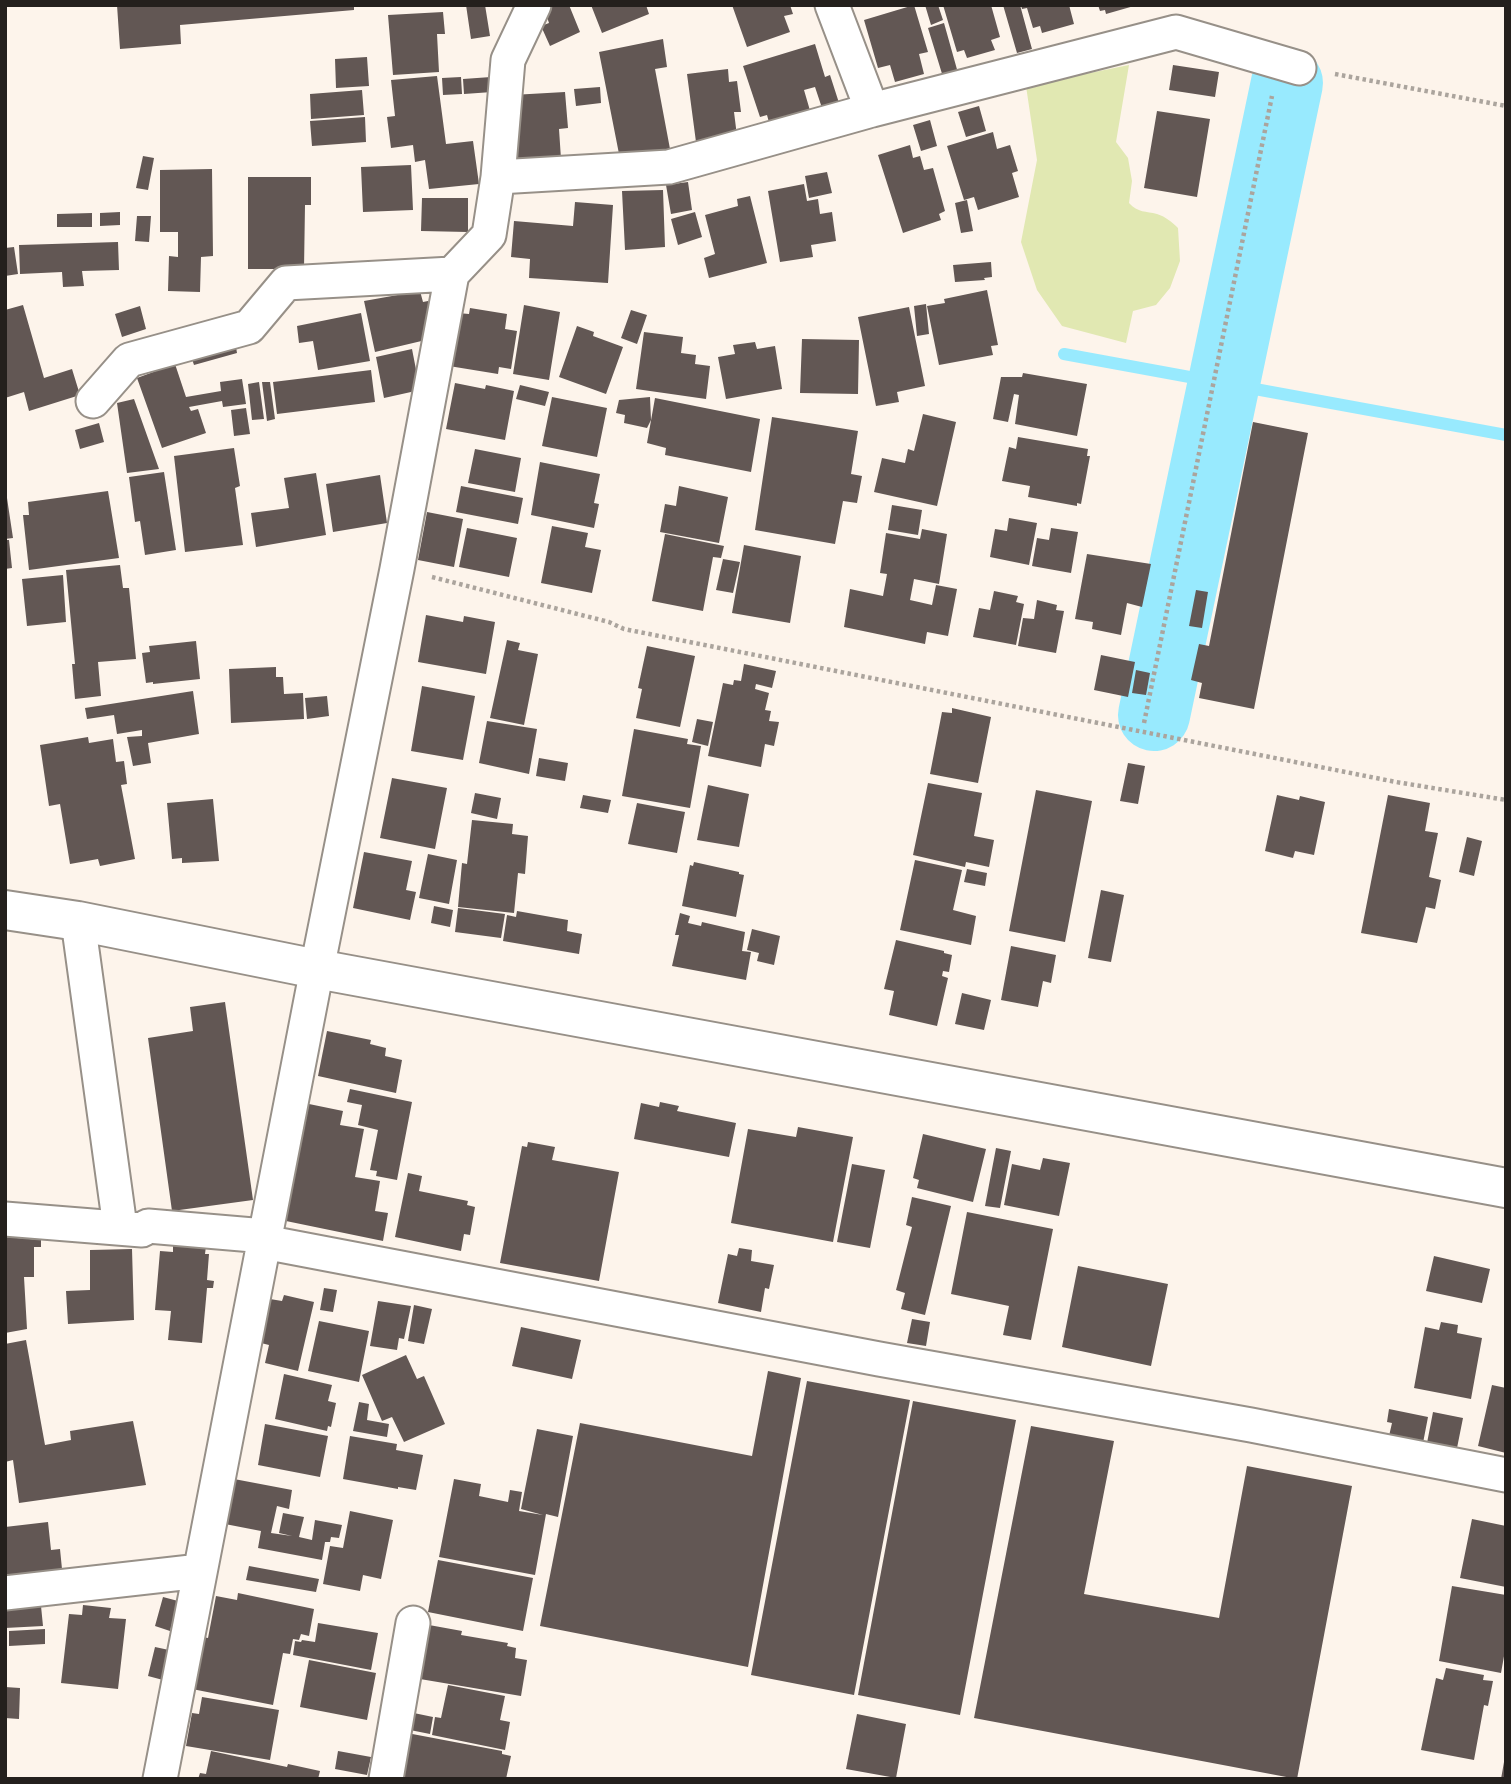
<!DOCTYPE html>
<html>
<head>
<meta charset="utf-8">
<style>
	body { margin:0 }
	#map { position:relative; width:1511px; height:1784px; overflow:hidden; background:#fdf4eb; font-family:Ubuntu,sans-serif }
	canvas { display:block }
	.frame { position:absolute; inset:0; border:7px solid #24201d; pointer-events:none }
</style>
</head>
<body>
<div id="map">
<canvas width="1511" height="1784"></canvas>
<div class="frame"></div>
</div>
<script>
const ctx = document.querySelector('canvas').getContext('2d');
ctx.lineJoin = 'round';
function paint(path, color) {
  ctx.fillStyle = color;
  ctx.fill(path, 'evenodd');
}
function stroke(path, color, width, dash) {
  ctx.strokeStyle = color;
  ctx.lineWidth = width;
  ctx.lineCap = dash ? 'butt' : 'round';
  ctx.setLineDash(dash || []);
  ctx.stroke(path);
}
const green = new Path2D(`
	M1129,65L1116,142L1128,158L1132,181L1129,203C1138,213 1146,211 1157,214C1166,217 1172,222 1178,228L1180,261L1170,288L1156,305L1133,311L1126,343L1062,326L1037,290L1021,242L1037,160L1026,86Z`);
const stream = new Path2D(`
	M1064,354L1506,435`);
const river = new Path2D(`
	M1154,715L1287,83`);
const building = new Path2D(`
	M117,5H354V10L180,25L181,44L120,49Z
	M466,5H485L490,36L471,39Z
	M547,5H569L580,32L550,46L541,26L549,23L546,14L550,12Z
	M591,5H646L649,14L602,33Z
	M732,5H790L793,14L784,16L790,32L747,47Z
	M914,5L928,52L919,54L924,74L895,82L890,65L878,68L864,20Z
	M925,5H938L943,20L931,25Z
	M943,5H991L1000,37L991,40L995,50L967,58L964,50L957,52Z
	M1003,5H1020L1032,49L1017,53Z
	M1021,5H1069L1074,24L1042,33L1040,26L1033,28L1027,8L1022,9Z
	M1098,5H1134V6L1106,14L1105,10L1100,11Z
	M443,12L445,34H437L439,72L393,75L388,15Z
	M944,23L958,73L943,77L928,28Z
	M663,39L667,67L655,69L670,149L620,159L599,52Z
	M815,44L825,77L830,75L840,106L823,111L815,87L804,90L811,114L770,126L767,115L760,117L743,66Z
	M367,57L369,86L336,88L335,59Z
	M1173,65L1219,72L1215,97L1169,90Z
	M728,69L729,82L737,81L741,112H734L737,136L696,142L687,74Z
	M437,76L446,144L473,141L479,184L429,189L425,160L415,162L413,145L391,148L387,117L395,116L391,80Z
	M461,77L462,94L443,95L442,78Z
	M491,77L492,92L464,94L463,79Z
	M600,87L601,103L576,106L574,89Z
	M362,90L364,115L311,119L310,94Z
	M565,92L568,128L559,129L561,159L516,161L512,95Z
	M979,106L986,131L966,137L958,112Z
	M1157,111L1210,119L1197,197L1144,188Z
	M365,117L366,142L312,146L310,121Z
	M930,120L937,146L921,151L913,125Z
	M993,132L997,149L1010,145L1018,171L1012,173L1019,197L978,210L974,197L964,200L947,146Z
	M910,145L913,158L920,156L924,170L933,168L945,211L939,214L941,220L903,233L878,155Z
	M143,156L154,158L148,190L136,188Z
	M411,165L413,210L363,212L361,167Z
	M212,169L213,256L201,257L200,292L168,291L169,256L178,257V232H160V170Z
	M827,172L832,193L809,198L805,176Z
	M248,177H311V205H305L304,269H248Z
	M688,182L692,210L671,214L666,185Z
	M804,184L807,201L818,199L820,214L832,212L836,241L811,245L813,257L780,262L768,191Z
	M663,190L665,247L625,250L622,191Z
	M750,196L767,263L709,278L704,258L715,254L705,215L738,206L737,199Z
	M422,198H468V232L421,231Z
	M967,200L973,231L961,233L955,203Z
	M575,202L613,205L608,283L529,278L530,259L511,257L514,221L573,226Z
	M120,212V225L100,226V213Z
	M695,212L702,237L678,245L671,219Z
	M92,213V227H57V214Z
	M137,216H151L149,242L135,241Z
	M118,242L119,270L82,271L84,286L63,287L62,272L20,274L19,245Z
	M14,247L18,274L5,276V248Z
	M991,262L992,277L984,278L985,280L955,282L953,265Z
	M987,290L998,345L991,346L993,355L939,365L927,306L945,303L944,299Z
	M420,291L423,302L428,301L432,318L426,319L430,339L375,352L364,301Z
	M926,304L929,334L917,336L914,306Z
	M23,305L44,378L72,369L80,395L29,411L24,392L5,398V310Z
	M524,305L560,312L549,380L513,374Z
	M140,306L146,329L122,337L115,314Z
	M909,307L925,386L897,392L899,402L876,406L858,317Z
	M470,308L507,314L505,329L517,331L511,369L499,367L498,374L449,366L458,313L469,314Z
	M631,310L647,315L637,344L621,338Z
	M361,313L370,361L318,370L313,341L299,343L297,326Z
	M577,326L594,332L593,336L623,347L606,394L559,377Z
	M644,332L683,337L681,353L696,355L695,364L710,366L706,399L636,389Z
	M802,339L859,340L858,394L800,393Z
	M235,341L237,353L194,365L190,353Z
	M755,342L757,349L775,346L782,389L726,399L718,357L735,354L733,345Z
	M412,349L420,390L384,398L376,357Z
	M175,364L186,397L221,391L220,382L242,379L246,404L223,407L222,401L189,407L191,411L198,409L206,433L162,448L137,378Z
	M371,370L375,402L277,414L273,382Z
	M1023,373L1087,384L1077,436L1015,424L1019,395L1014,394L1008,422L993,419L1001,377H1022Z
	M259,382L264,419L252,420L248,384Z
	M262,382H270L275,419L267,421Z
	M455,383L485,389L486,385L514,391L505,440L446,429Z
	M520,385L549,392L545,406L516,399Z
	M552,397L607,408L597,457L542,446Z
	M650,397L651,420L647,428L624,423L625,415L616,413L619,400Z
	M655,398L760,419L751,472L665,455L666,448L647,443Z
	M134,399L159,469L127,473L117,403Z
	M246,408L250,434L234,436L231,410Z
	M923,414L956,422L937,506L874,492L882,458L905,463L908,449L914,451Z
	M772,417L858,431L851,474L862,476L857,503L843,501L835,544L755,530Z
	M1253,422L1308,433L1254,709L1199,698L1202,683L1191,680L1199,644L1209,646Z
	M99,423L104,442L80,449L75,430Z
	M1018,437L1088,449L1087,456H1090L1081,504L1077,503V506L1028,497L1030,486L1002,481L1009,447L1016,449Z
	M234,448L240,486L235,488L243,545L185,552L174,456Z
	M475,449L521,458L515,492L468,483Z
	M540,462L600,474L594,503L599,504L594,528L531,515Z
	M164,472L176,550L145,555L140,521L135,522L129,477Z
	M316,473L326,535L256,547L251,513L289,508L284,478Z
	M380,475L387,523L333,532L326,484Z
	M461,486L523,498L518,524L456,512Z
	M679,486L728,497L719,543L660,532L665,504L676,506Z
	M108,491L119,558L29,570L23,515H29L28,502Z
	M7,498L13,538L5,539V499Z
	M892,505L922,510L918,535L888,530Z
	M427,512L463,519L454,567L418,560Z
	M1009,518L1037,523L1029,565L990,557L995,529L1007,531Z
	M552,526L588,533L585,547L601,550L592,593L541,583Z
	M467,528L517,538L509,577L459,567Z
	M1051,528L1078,532L1071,573L1032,566L1037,538L1049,540Z
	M922,529L947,534L939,584L914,579L910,600L932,605L936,585L957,589L948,636L927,632L925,644L844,627L850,589L883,596L887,574L880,573L886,533L920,539Z
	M665,534L724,546L721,558L713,557L703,611L652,601Z
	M5,540H9L12,568L5,569Z
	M744,545L801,556L790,623L732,613Z
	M1087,554L1151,564L1142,607L1127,603L1121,635L1092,629L1093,622L1075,619Z
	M723,559L740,562L733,593L716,590Z
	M120,565L123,588H129L136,659L98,662L101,696L75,699L72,664H75L66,570Z
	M63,575L66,622L27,626L22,579Z
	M1196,590L1208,592L1202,628L1189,626Z
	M994,591L1018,596L1016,602L1024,604L1016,645L973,637L979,608L990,610Z
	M1037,600L1057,605L1056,610L1064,611L1056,653L1018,646L1023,618L1034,619Z
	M426,615L463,622L464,616L495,622L486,674L418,662Z
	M507,640L520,643L518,650L538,654L524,725L490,718Z
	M196,641L200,679L153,684V682L146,683L142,653L150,652L149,646Z
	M647,646L695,656L680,727L636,718L642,689L638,688Z
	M1101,655L1135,662L1128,697L1094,690Z
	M744,664L776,671L772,688L756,684L755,689L769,693L765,710L771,711L769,721L779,722L774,746L765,744L761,767L708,756L723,683L733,685L734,680L741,681Z
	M276,667V677H283L284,694L303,693L304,719L231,723L229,669Z
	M1136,670L1150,673L1146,695L1132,693Z
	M422,686L475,696L463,760L411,751Z
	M193,691L199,734L148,743L151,763L133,766L127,737L142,736V730L117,734L114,715L87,719L85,708Z
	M327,696L329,716L307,719L305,698Z
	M952,708L991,717L978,783L930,774L942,712L952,713Z
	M697,719L713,722L708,746L692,742Z
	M487,721L537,729L529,774L479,763Z
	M634,729L688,739L687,744L701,746L690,808L622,796Z
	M88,737L89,743L113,739L116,762L124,761L127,784L121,785L135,859L100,866L98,859L70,864L60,804L49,806L40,745Z
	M539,758L568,763L565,781L536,776Z
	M1128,763L1145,766L1138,804L1120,801Z
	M392,778L447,788L435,849L380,838Z
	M928,783L982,793L974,836L994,840L989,867L966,862L965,867L913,855Z
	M708,785L749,794L739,847L697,840Z
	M1036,790L1092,801L1065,942L1009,931Z
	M475,793L501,798L497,819L471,813Z
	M583,795L611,800L608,813L580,808Z
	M1277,795L1299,800L1300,796L1325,802L1314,855L1295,851L1293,858L1265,851Z
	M1388,795L1430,803L1425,831L1438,833L1429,877L1441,880L1435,909L1426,907L1417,943L1361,933Z
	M213,799L219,861L182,863V858L172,859L167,803Z
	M637,803L685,812L677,853L628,844Z
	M472,820L513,824L512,834L528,836L525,874L518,873L514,913L458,907L462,863L467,864Z
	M1467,837L1482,841L1474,876L1459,872Z
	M364,852L412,861L406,890L416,892L410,920L353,908Z
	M428,854L457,860L449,904L419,898Z
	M915,860L962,870L953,910L976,916L971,945L900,930Z
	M694,862L739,872V874L744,875L736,917L682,906L690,865L693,866Z
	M967,869L987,873L985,886L964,882Z
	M1101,890L1124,895L1111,962L1088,958Z
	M434,906L453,910L450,927L431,923Z
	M458,908L505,914L501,938L455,932Z
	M517,911L568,920L567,931L582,934L579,954L503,941L507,915L516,917Z
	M680,913L690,916L688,923L701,926L702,922L745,932L742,951L751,952L746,980L672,966L679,935H675Z
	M752,929L780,936L774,965L757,961L759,953L747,950Z
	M896,940L944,951V953L952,955L949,972L943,971L942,976L948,978L937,1026L889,1015L894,991L884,989Z
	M1011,946L1056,955L1051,983L1043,981L1038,1007L1001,1000Z
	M962,993L991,1000L984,1030L955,1024Z
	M225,1002L253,1200L172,1211L148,1038L193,1031L190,1007Z
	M327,1031L371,1040L370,1044L386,1048L385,1056L402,1060L396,1093L318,1076Z
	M350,1089L412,1102L397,1180L376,1176L377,1171L370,1170L378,1130L358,1125L362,1105L347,1102Z
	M660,1102L679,1106L677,1111L736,1123L729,1157L634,1139L641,1103L659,1107Z
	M309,1104L343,1111L340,1125L364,1129L355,1177L380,1181L375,1211L388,1213L383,1241L286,1221Z
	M798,1127L853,1137L833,1242L731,1223L748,1129L796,1137Z
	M923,1134L986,1149L973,1202L917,1188L919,1180L913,1178Z
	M528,1142L555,1147L552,1160L619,1172L599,1281L500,1263L522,1146L527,1147Z
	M996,1148L1011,1151L1000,1208L985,1206Z
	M1043,1158L1070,1163L1059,1216L1004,1205L1012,1164L1040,1170Z
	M852,1164L885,1170L870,1248L837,1242Z
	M408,1173L422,1176L419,1191L468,1201L467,1205L475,1207L470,1235L464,1234L461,1251L395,1237Z
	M912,1197L951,1206L925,1315L901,1309L905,1293L896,1290L912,1227L906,1225Z
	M967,1212L1053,1229L1031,1340L1003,1335L1009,1306L951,1294Z
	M5,1237L41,1240V1247H34V1277H24L27,1329L5,1333Z
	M173,1243L206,1246L205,1254H209L207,1280L214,1281L213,1288H207L202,1343L168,1340L171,1311L155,1310L160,1251L173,1252Z
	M739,1248L752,1250L751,1261L774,1265L769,1289L765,1288L761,1312L718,1303L728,1254L737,1256Z
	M132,1249L134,1320L68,1324L66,1291L90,1290V1250Z
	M1434,1256L1490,1269L1482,1303L1426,1291Z
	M1078,1266L1168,1284L1151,1366L1062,1347Z
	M324,1288L337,1290L333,1312L320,1310Z
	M284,1295L314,1302L298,1371L265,1363L269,1345L261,1343L270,1299L282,1301Z
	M378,1301L411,1306L404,1339L399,1338L397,1350L370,1346Z
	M414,1305L432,1309L424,1344L408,1341Z
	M912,1319L930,1322L926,1346L907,1343Z
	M319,1321L369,1331L359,1382L308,1371Z
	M1441,1322L1458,1325L1457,1333L1482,1338L1471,1399L1414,1388L1425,1327L1439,1330Z
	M521,1327L581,1340L572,1379L512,1366Z
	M26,1340L45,1445L71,1440L70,1431L133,1421L146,1485L19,1503L13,1460L5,1462V1344Z
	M406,1355L417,1379L424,1376L445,1424L404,1442L392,1417L382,1421L362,1375Z
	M768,1371L801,1378L748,1667L540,1626L580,1423L752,1456Z
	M284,1374L332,1385L328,1401L336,1403L331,1427L328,1426L327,1431L275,1419Z
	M807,1381L910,1400L854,1695L751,1675Z
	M1492,1385L1506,1388V1453L1478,1446Z
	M913,1401L1016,1420L960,1715L858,1695Z
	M359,1402L369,1404L367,1420L389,1424L387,1437L353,1431Z
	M1389,1409L1428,1417L1423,1443L1389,1436L1392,1423L1387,1422Z
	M1433,1412L1463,1418L1457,1448L1427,1443Z
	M265,1424L328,1436L320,1477L258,1465Z
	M1031,1426L1114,1441L1084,1594L1219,1618L1247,1466L1352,1486L1297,1779L974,1718Z
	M537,1429L573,1436L558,1517L546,1514L535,1575L439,1557L454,1479L481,1484L479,1496L508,1502L510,1490L522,1492L519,1511L543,1515L521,1509Z
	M350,1436L397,1444L396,1450L423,1455L416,1490L398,1487V1489L343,1479Z
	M234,1479L292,1490L289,1509L277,1506L271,1533L292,1536L279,1533L283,1513L304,1517L299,1537L312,1540L315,1520L342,1525L339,1538L331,1537L330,1542H325L322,1560L258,1548L261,1531L225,1524Z
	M350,1511L393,1520L381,1579L363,1575L360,1591L323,1584L330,1546L343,1548Z
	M1472,1519L1506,1526V1587L1460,1578Z
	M48,1522L51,1550L60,1549L62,1569L59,1570V1573L5,1579V1527Z
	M438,1560L533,1578L523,1631L428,1612Z
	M249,1566L319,1579L316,1592L246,1580Z
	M1452,1586L1506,1595V1645L1501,1673L1439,1661Z
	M238,1593L314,1609L309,1636L301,1634L299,1640L293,1639L290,1654L283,1653L273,1705L192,1689L203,1637L208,1638L216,1596L237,1600Z
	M163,1597L178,1601L170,1631L155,1626Z
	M83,1605L111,1608L109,1618L126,1619L118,1689L61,1683L69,1614L82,1615Z
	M41,1606L43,1626L5,1628V1607Z
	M318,1623L378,1633L371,1670L293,1655L295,1641L301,1642L302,1640L315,1642Z
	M429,1625L462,1631L461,1635L508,1643L507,1646L516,1648L515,1658L527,1660L521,1696L420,1679Z
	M45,1629V1644L9,1646V1631Z
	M155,1647L169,1650L163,1680L148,1676Z
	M309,1660L376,1673L367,1720L300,1707Z
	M1446,1668L1484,1675L1483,1680L1493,1681L1488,1706L1484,1705L1474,1760L1421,1750L1436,1678L1443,1680Z
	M448,1685L505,1696L500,1720L510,1722L505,1750L432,1735L435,1717L441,1718Z
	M5,1687L20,1688L19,1719L5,1718Z
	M202,1697L279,1710L270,1760L186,1746L192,1713L199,1714Z
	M409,1712L433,1717L430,1734L405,1729Z
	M857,1714L906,1724L896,1778L846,1769Z
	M407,1733L502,1751V1754L511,1756L506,1779H398Z
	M211,1751L287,1767L288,1764L320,1771L318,1779H198L200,1773L206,1774Z
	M338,1751L371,1757L367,1775L335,1769Z
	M1504,1762L1506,1763V1779H1501Z`);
const path = new Path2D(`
	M1335,74L1506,106
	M432,577L609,622L624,629L1396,782L1506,800
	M1144,723L1272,96`);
const minor = new Path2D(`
	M832,5L872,110
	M498,177L669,167L872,110L1176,32L1299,68
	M93,401L129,360L249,327L286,283L452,274
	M78,921L120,1227
	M5,1219L142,1230L148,1226L265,1236
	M264,1242L879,1359L1251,1425L1506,1475
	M5,1593L200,1571
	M160,1779L317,969L397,569L452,274L489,235L498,177L508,60L534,5
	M386,1779L413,1623`);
const tertiary = new Path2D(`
	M5,910L78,921L317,969L1506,1188`);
paint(green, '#e1e8b2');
stroke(stream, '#98eafe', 12);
stroke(river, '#98eafe', 72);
paint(building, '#625754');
stroke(minor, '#979088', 37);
stroke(tertiary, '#979088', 42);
stroke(path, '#aba49d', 4.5, [3.5, 3.5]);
stroke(minor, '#fff', 33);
stroke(tertiary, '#fff', 38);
</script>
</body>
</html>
